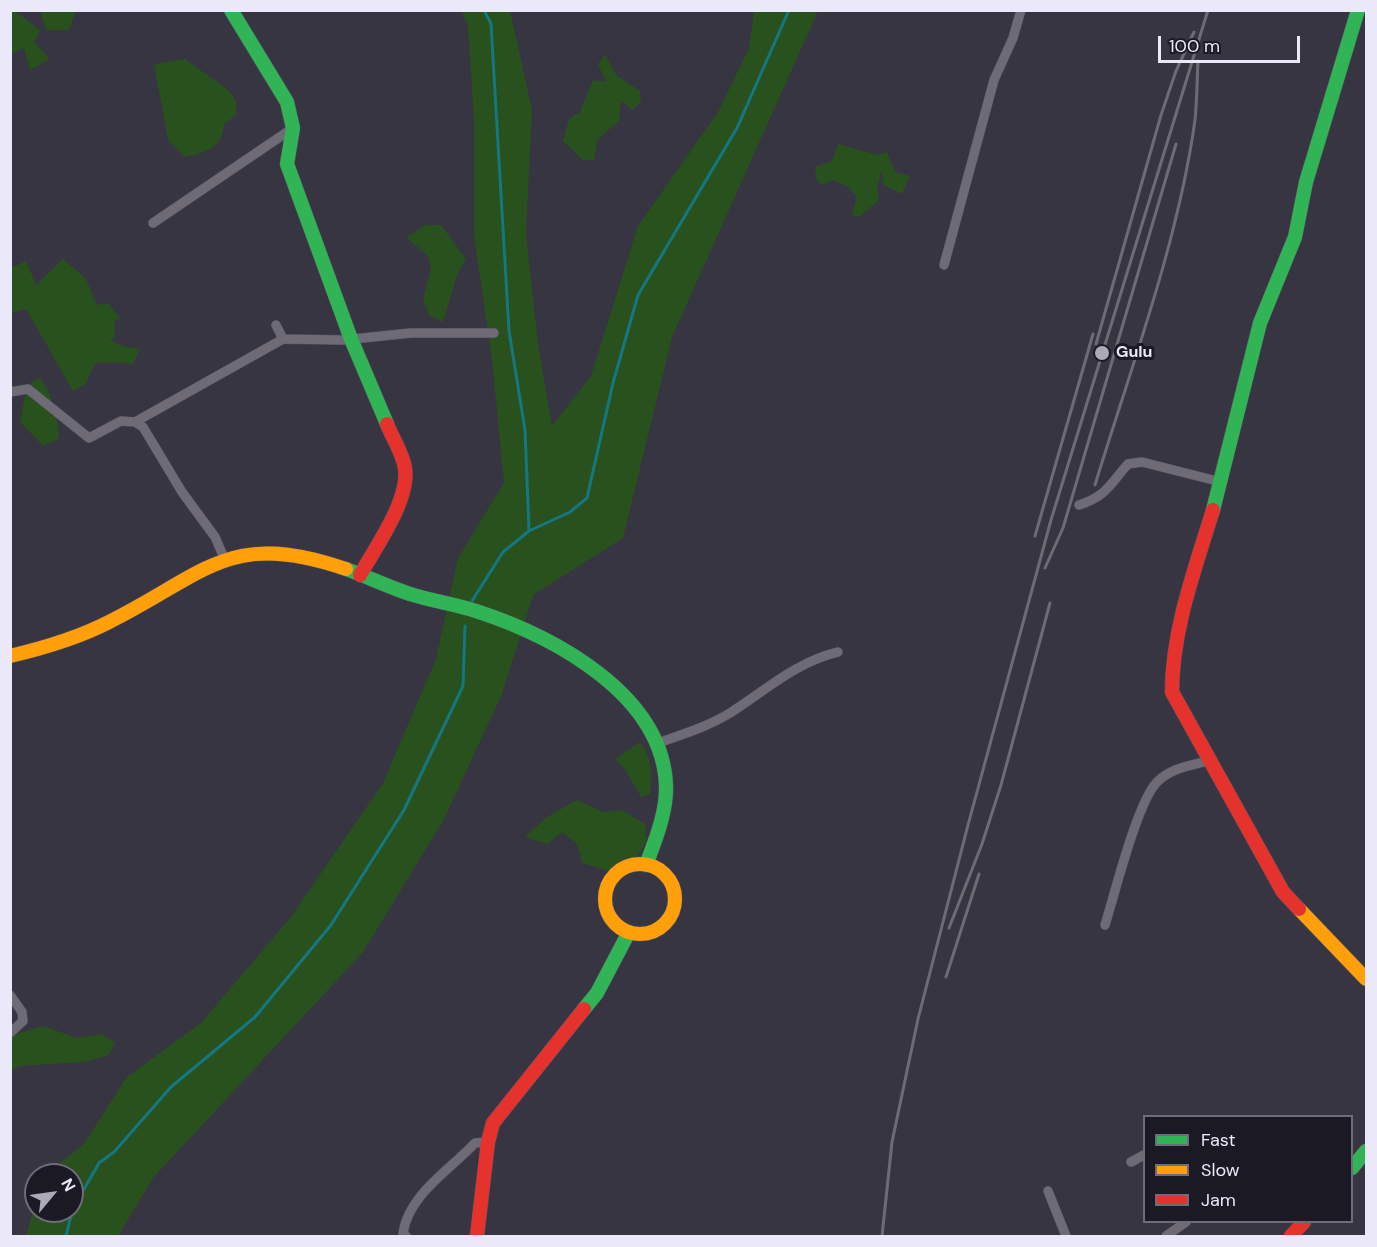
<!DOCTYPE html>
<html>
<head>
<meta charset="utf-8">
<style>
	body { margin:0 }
	#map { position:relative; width:1377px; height:1247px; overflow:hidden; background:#383542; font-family:"DM Sans",sans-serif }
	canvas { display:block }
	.frame { position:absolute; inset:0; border:12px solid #ebe9f9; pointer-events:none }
	.legend { position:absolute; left:1143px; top:1115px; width:210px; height:108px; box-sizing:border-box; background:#1b1924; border:2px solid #6e6c79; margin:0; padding:8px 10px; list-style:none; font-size:18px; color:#ebe9f9 }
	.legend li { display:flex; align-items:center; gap:12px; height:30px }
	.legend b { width:30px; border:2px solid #6e6c79 }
	.north { position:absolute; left:24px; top:1163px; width:60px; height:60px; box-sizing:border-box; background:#1b1924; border:2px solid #6e6c79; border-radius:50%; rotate:61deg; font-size:16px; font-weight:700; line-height:24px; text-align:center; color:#ebe9f9 }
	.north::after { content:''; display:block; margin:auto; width:21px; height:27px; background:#acaab9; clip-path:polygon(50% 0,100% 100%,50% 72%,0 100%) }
	.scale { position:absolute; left:1158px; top:36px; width:142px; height:27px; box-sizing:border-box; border:3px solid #ebe9f9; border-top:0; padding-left:8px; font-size:18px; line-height:21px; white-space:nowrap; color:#ebe9f9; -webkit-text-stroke:4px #1b1924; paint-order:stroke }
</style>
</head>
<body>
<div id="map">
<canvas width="1377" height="1247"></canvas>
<div class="frame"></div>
<ul class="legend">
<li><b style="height:8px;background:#30b455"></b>Fast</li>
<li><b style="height:8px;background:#ff9f0a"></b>Slow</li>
<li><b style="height:8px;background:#e5322d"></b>Jam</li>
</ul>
<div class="north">N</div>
<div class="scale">100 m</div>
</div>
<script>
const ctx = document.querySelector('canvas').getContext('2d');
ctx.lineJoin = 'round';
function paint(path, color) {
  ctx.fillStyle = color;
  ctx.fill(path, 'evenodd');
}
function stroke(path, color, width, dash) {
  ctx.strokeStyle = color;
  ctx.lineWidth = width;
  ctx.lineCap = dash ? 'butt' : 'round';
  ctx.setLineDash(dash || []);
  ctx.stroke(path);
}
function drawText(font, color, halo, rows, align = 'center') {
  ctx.font = font + ' "DM Sans",sans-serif';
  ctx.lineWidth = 6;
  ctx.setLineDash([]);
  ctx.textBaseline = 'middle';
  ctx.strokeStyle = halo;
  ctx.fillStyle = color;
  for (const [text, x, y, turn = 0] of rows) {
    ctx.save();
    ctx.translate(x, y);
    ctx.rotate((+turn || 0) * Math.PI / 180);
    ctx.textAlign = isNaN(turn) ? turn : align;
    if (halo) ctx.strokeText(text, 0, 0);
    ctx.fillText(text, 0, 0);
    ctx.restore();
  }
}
const green = new Path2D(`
	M15,11L40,30L34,42L50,59L30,70L24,48L11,54V12Z
	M43,11V10L76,11L69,30H46L41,14Z
	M462,11H510L532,110L526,234L538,344L552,426L591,376L638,226L718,112L749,48L754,11H818L672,337L623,538L533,595L502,694L443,821L363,952L153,1178L118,1236H26L36,1201V1211H72V1175H44L83,1145L127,1077L201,1023L291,917L383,783L436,659L458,558L504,483L492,359L474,236V119L468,27Z
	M605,54L616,75L640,91L641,102L633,110L621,101L619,121L598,139L594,160H583L563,141L569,119L580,112L593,80L606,82L598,64Z
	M185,59L228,90L236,100V115L224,124C222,149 206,152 185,157L168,140L154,64Z
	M838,144L878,155L887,152L895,172L910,176L902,194L884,185L881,171L877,189L879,200L859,217L852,215L857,197L848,187L833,180L822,185L815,178L816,166L832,161Z
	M426,225H441L466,259L457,275L443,322L429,315L423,300L431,268L428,256L406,237Z
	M63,259L86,279L97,305L108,303L120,318L114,322L115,337L110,340L123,346L140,349L132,365C118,360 110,364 96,362L85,384L73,391L26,309L11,313V268L26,261L36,285Z
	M39,378C51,387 59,423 59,438L43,446L20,422L27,385Z
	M640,742C652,759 653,774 650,794L641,797L624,768L615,759Z
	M577,800L603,812L622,810L645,824L646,841L627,876L582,863L577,844L562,832L547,844L525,837L547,817Z
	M43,1026L77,1038L101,1034L115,1042L109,1055L83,1062L19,1066L11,1071V1036Z`);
const stream = new Path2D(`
	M484,10L491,24L509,331L525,430L529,530
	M472,601L503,552L529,531L570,512L587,498L613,383L638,295L737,128L789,10
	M72,1210L99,1163L114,1152L171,1087L255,1017L331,925L404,810L463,686L465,626
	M66,1236L72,1211`);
const street = new Path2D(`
	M153,223L293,128
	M944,265L994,80L1013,38L1021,10
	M283,339L343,340L411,333H494
	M10,392L28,389L89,438L121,421L135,422L283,339L276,325
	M135,422L143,427L182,492L215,537L225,560
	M1079,505C1107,496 1110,484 1128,464L1142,462L1221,482
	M658,743C683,734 707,727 730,713C766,690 796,662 838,652
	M1105,925C1115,893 1137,803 1157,782C1171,768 1189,766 1208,761
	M10,995L22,1012L23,1021L10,1033
	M1131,1162L1144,1155
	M1048,1191L1066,1236
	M406,1236L403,1233C409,1194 450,1170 475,1143L488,1142
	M1166,1236L1186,1222`);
const fast = new Path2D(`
	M231,10L287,102L293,128L287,164L351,339L387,424
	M1213,510L1260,323L1295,237L1306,182L1358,10
	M346,569C368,577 389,587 410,594C432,601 455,604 476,611C553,636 663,694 666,786C667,812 655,841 646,865
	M584,1009L597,993L629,932
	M1352,1168L1366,1151`);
const slow = new Path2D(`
	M10,656C44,648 78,638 109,622C207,573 229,529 346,569
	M605 899a35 35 0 1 1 70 0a35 35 0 1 1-70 0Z
	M1299,909L1366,979`);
const jam = new Path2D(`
	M1213,510C1195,569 1172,630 1172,692L1283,892L1299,909
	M360,575C375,548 410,500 405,468C403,454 392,437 387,424
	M477,1236L488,1142L493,1123L584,1009
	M1291,1236L1304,1222`);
const rail = new Path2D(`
	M1096,344L1161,115L1176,71L1194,32
	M1095,485C1131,367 1178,243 1195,120C1197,101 1197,80 1198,61
	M1035,536L1093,334
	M1045,568L1063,528L1176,144
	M949,928L982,844L1001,785L1050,603
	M946,977L979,874
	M882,1236L892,1142L918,1019L968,825L1051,520L1208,10`);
const markers = [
	[1102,353,8,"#acaab9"]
];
const poiNames = [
	["Gulu",1116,353]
];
paint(green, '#28511d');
stroke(stream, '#157781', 3);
stroke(street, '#55525f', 10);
stroke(fast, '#55525f', 15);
stroke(slow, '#55525f', 15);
stroke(jam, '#55525f', 15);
stroke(street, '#6e6b77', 9);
stroke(fast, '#30b455', 14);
stroke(slow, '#ff9f0a', 14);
stroke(jam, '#e5322d', 14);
stroke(rail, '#6e6b75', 3);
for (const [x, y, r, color] of markers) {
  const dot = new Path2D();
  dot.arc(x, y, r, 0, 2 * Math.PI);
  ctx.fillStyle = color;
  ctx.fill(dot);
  stroke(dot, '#1b1924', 2);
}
drawText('bold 16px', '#ebe9f9', '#1b1924', poiNames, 'left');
</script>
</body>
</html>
